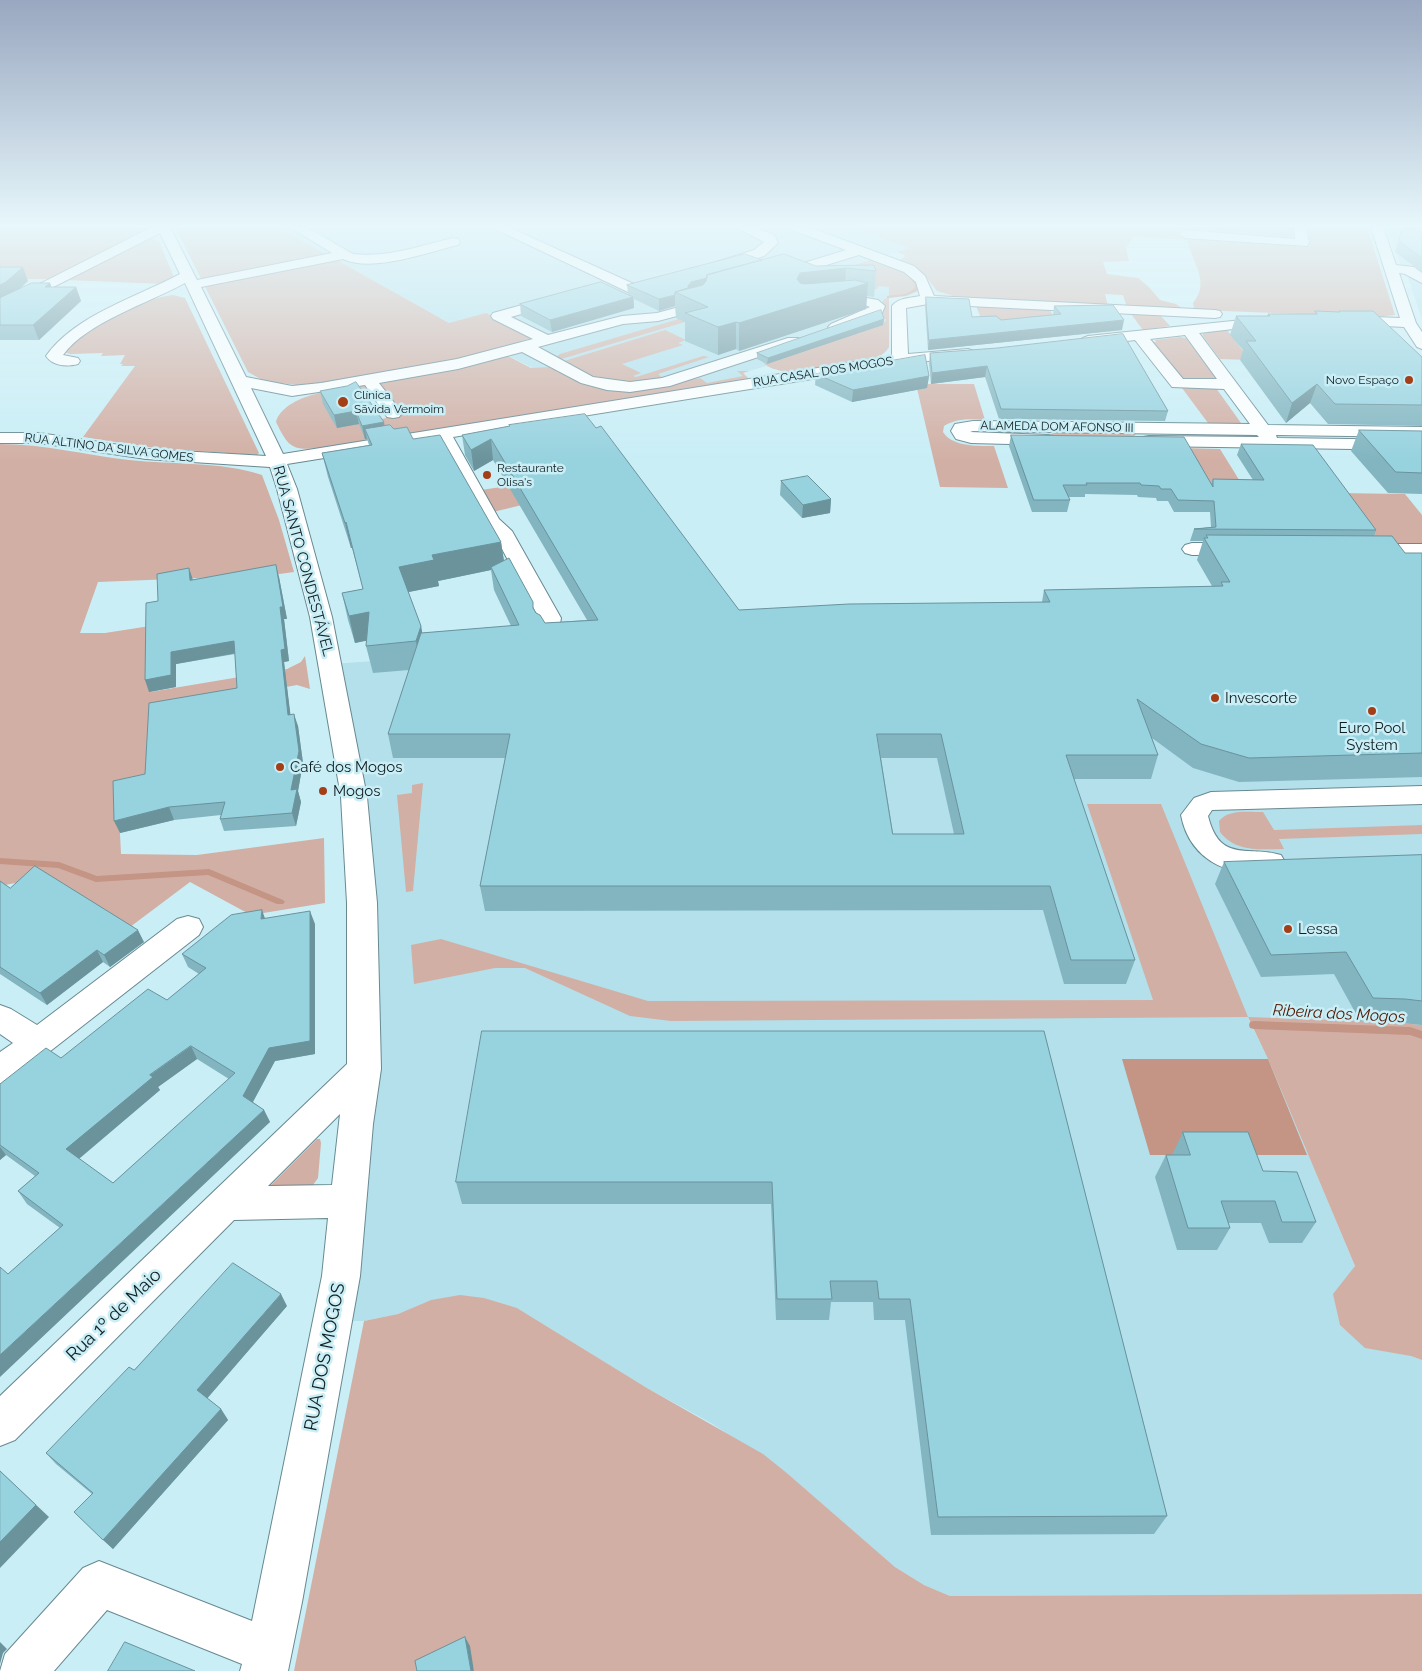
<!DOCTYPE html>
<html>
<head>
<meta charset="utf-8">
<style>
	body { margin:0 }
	canvas { display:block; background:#c9eef6 }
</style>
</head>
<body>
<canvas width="1422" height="1671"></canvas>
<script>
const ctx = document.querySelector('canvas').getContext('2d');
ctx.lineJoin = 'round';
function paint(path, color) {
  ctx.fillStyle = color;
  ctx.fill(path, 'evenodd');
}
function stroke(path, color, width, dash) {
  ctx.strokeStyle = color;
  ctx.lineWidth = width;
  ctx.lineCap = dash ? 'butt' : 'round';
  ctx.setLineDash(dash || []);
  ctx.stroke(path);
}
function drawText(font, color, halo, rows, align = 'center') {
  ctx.font = font + ' Raleway,sans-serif';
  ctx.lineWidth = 5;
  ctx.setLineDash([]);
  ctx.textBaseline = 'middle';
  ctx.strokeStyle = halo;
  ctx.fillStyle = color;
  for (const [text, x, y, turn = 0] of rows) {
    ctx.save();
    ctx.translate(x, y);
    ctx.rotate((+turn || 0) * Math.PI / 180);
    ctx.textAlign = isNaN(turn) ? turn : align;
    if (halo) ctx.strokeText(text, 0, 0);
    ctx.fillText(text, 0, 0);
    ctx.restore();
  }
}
const built = new Path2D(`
	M278,227H850L911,248L855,265L889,278V345L887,350L880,356L871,359L800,371L769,365L743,373L749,379L602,403L503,353Z
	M1388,227L1422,230V319L1407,275L1403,273Z
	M1422,629V1025L1391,1022L1248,1018L1268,1059L1355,1266L1346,1279L1411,1356L1422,1360V1594L950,1596L924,1585L895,1567L788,1474L711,1423L647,1388L517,1308L431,1300L398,1314L364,1321H337L371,1068L332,664L374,661Z`);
const green = new Path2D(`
	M0,227H152L55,279H0Z
	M175,227H278L449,323L486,313L534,337L521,341L518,345L458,360L305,386L264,381L248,372Z
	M850,227H1184L1293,237L1290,239L1190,232L1178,228L1177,236L1310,246L1308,227H1367L1395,315L1377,317L1198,310L1194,308L1193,303C1211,282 1192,262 1187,240L1134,236L1126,247L1129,261L1103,262L1107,274L1138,278L1149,287L1160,300L1176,304L1183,309L1127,307L1123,295L1105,294L1108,306L960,298L937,291L923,273L900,260L906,256L897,252L909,248Z
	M152,239L159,241L173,275V278L166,284L66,280L143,240Z
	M874,259C889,265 913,270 917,288L910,294L889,298V347C886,352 882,355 877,357C863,363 804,373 789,372C780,371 765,368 762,360L845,332L858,334L885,322L886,319L878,318L882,314L883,300L889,297V287L878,286L877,289L727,303Z
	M173,295L185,298L259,453L257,455L155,448L83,437L135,366H121L123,364H120L125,355L101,356L103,353L70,354L64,352C92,323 133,300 173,295Z
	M976,306L1049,309L1059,324L984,326Z
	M1131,314L1161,316L1170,326L1143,330Z
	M689,316L695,319L558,360L556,359V357L560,354Z
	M665,330L686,340L678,343L683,345L622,364L641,373L633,376L636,377L703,356L709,357L658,374L664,379L641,384L600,381L561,362Z
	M1227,330L1250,360L1220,359L1202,335L1205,332Z
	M1180,337L1186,338L1217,379L1183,380L1152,342H1156L1155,340Z
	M506,355L531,368L551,367L584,383L656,388L700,378L707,383L743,376L737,371H749L743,373L749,379L746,380L319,448C291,451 288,446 276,422C285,393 341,389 366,385L369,388L332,395L376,420L401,415L377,383L474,365Z
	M916,384H974L985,420C971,419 957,418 944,426L943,432C952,447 979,446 994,446L1008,488L940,487Z
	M1182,388H1216L1241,423H1208Z
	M1056,430L1139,431L1132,438L1049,437Z
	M0,444C44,444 86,455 129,460C174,465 219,461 262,475L279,520L294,572L272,575L98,582L80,633H105L150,626V692L287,669L301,662L305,656L310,689L297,685L154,711V786L118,794L121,854L197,855L324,838L325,903L251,915L190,882L126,930L41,878L0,886Z
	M1180,448L1220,449L1246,491H1205Z
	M528,483L522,505L493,512L481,490Z
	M1335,493L1405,494L1422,515V543H1372Z
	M423,783L413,891L406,892L397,795L412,793V785Z
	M1087,804H1161L1248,1017L1391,1022L1422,1025V1360L1411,1356L1365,1348L1340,1325L1333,1294L1355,1266L1268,1059L1248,1017L671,1021L630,1016L525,968H495L414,984L411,945L441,939L648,1001L1153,1000Z
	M1263,812L1274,830L1422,825V834L1279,839L1284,849C1261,849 1236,853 1220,832L1219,821C1228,809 1249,812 1263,812Z
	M317,1139H320L321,1143L318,1178L313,1185H271Z
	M460,1295L484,1298L517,1308L647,1388L763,1454L788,1474L895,1567L924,1585L950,1596L1422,1594V1671H474L469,1646L417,1671H294L364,1321L398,1314L431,1300Z`);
const water = new Path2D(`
	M1122,1059H1268L1307,1155H1150Z`);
const stream = new Path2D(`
	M905,272H909L919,285L918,291L906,296L887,298V296L905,294L914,289L915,285Z
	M0,858L59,862L97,876L209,869L283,900L285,902L283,904H277L208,875L96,882L58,868L0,864Z
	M1254,1021L1410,1027L1422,1031V1039L1410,1035L1254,1029L1250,1028L1249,1025L1250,1022Z`);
const minor = new Path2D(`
	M152,227H170L197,280L332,253L290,227H306L353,254C387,258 420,246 453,238L458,239L460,242L458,245C428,252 372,273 343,259L201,287L246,377L292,386L321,383L457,359L533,339L493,319L491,316L493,313L558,295L563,296L565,299L563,302L511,317L548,335L622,316L657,313L690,304V298L692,295L704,292L709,293L711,296L705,300V306L703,309L658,321L623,324L538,347L593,377L630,382L662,378L788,338H798L801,341L798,344L670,386L630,392L607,390L581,383L522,352L458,369L379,383L402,413L399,417L393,418L387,417L365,385L292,396L251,388L283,454L892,356V306C898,298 910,298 920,296L916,282L904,272L859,255L781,279H771L769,276L771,273L846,250L792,230L790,227H808L914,266L925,276L934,296L1215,310L1220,311L1222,314L1220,317L1215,318L928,304L906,308L908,354L968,349L974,351L976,354L974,357L917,362L453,437L499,519L512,531L561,618L559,630L556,635L548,637L540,635L537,630L539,618L494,534L481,523L436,440L287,464L297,489L332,617L367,797L377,903L381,1069L373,1124L360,1276L302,1602L288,1671H240L242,1664L107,1610L54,1671H0L5,1654L83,1568L99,1561L252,1621L322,1276L328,1218L234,1220L15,1440L0,1446V1396L347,1064V903L341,797L310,617L277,489L270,467L146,459L39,443H0V433H39L146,449L266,456L185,283C149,303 87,322 63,355L78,358L80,361L78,364C66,367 53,366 46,356C75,315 137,297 180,274L160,233L0,314V304ZM340,1114L332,1185L268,1186Z
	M491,227H508L634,284L664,277L671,281L669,284L633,293L628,292Z
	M736,227H754L774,235L778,243L764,256L720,270H710L708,267L710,264L754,250L764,242Z
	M1294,227H1306L1309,243L1307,246L1185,238L1179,234L1185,230L1295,239Z
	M1371,227H1383L1396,265L1414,267L1422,273V283L1405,274L1399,273L1416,323L1422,332V349L1417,347L1404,327L1348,324L1343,323L1341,320L1343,317L1348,316L1400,318Z
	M855,296L878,300L885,306L882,313L841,330H831L828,327L831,324L870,307C856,300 840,309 825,305L823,302L825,299Z
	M1271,317L1276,318L1278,321L1276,324L1199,333L1268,425L1422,427V437L1276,435L1277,438L1422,440V450L1149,446L1143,445L1140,441L1143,437L1149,436L1259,437L1257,435L973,431L970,432L1048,435L1054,436L1057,440L1054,444L1048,445L971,443L956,439L951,431L955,424L973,421L1250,424L1224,389L1172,387L1135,340L1088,346L1083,344L1080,341L1083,338L1088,336ZM1185,335L1217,379H1183L1150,339Z
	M1192,543H1238L1245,545L1248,549L1245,553L1238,555H1192L1185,553L1182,549L1185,545Z
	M1366,544H1422V556H1366L1359,554L1356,550L1359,546Z
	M1422,786V804L1212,810L1208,816C1220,864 1248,845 1281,855L1285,862L1281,869C1236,882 1190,863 1181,815L1194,798L1211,792Z
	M188,916L199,919L203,927L199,935L12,1081L0,1085V1052L13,1043L0,1034V1005L11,1009L37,1025L177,919Z`);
const wall = new Path2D(`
	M1184,227H1296L1293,237Z
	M1403,227H1422V229H1402Z
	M1402,230H1422V272L1395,252Z
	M762,260L816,266L874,265L876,271L874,297L867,296L866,309L739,351L736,349L718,355L685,341V322L676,318L675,306L659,311L634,299V308L552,332L521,316L520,304L628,294L627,285Z
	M0,267L28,281L20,289L50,283L51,287H76L81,301L39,340H0Z
	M926,297L972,317L1001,320L1053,315L1054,306L1122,330L928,350L925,307Z
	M1315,311L1339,312V311L1422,357V426L1328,424L1310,403L1286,423L1240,360L1243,350L1230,335L1236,316H1267L1268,314H1315Z
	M884,319L883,325L767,364L757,359V353Z
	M930,353L1168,411L1165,421L999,419L985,377L931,384L929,363Z
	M816,374L929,376L927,388L852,402L815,385Z
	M320,391L384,426L394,429L413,439L501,542L504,561L536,613L545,623L587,620L493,460L474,471L465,455L462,435L509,426V425L596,428L739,610L1042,602L1044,590L1212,586L1197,560L1203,541H1190L1194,529L1211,527L1210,512H1174L1168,501H1157L1156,498L1138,497L1137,495L1085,494V497H1068L1070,500L1067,512H1032L1009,446L1011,435L1211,484L1213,479L1253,480L1237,455L1241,444L1376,530L1374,536L1405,553H1422V777L1239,782L1193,768L1152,738L1158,755L1151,779H1074L1135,960L1126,984H1064L1043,910L485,911L480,886L505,758H393L388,734L409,670L373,673L366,646L367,640L355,643L348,620L342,593L363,589L352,548H351L328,477L322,453L369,445L367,439H365L359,424L337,428L323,404ZM491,570L494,590L511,626L422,633L421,626L408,592L439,586L438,581ZM881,758H937L954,834H893Z
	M1359,430L1422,431V494L1388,493L1351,451Z
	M781,481L831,499L830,513L802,518L780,495Z
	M279,577L287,619H284L289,661L284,662L290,714L298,726L303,763L298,791L301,802L296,826L224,831L220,819L221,815L174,820L120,833L145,774L237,688L235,654L176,664V687L149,692L158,601L193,579Z
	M1422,855V1025L1391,1022L1360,1021L1334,974L1261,977L1215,884L1224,862Z
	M0,881L10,888L144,942L110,967L103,962L47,1005L0,974Z
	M265,918L315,924V1054L275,1061L253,1102L264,1110L270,1122L8,1274L60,1228L27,1204L18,1191L35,1176L6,1155L0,1160V1084L61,1058L167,1000L199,974L188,967L182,954ZM197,1059L229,1079L113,1183L79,1159L160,1090L158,1087Z
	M1044,1031L1167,1516L1154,1534L931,1535L905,1320H874L873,1302H831L829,1320H776L771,1204H462L456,1182Z
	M1183,1132L1263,1171L1316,1222L1302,1243H1269L1261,1223H1228L1230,1228L1217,1250H1177L1155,1177L1166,1155H1172Z
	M287,1306L207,1398L221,1409L228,1420L113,1549L74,1512L92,1494L56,1464L46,1453L134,1370Z`);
const shadedWall = new Path2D(`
	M765,261L688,292V286L691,282Z
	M23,267L28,281L11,296L0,302V285Z
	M846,268L845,290L868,283L866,309L739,351V323L799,299L797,279L800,273Z
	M50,283L55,297L45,287Z
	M76,287L81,301L39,340L33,325Z
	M675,295V306L659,311V299Z
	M633,297L634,308L552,332L550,320Z
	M884,319L883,325L767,364L768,358Z
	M1124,320L1122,330L928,350L929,340Z
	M736,322V349L718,355V327Z
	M987,366L985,377L931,384L932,373Z
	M929,376L927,388L852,402L853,390Z
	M1317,384L1310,403L1286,423L1292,403Z
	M356,411L359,424L337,428L334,415Z
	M384,422L386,435L365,429L367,439H365L362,426Z
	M491,439L493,460L474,471L471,450Z
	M831,499L830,513L802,518L803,505Z
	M346,522L352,548H351L345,523Z
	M501,542L505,568L491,567V570L438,581L439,586L404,593L399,567L432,555Z
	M276,565L279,577L287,619H284L289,661L284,662L292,727L288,715L281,650L280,607Z
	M189,568L193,580H190Z
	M369,612L375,639L355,643L349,616Z
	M421,626L426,653L421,668L416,641Z
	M234,641L237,653L176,664V687L149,692L145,680L171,652Z
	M294,714L298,726L303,763L298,791L301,802L296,826L292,813L291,790Z
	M169,807L174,820L120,833L114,821Z
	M262,910L267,924L261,919Z
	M310,911L315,924V1054L275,1061L249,1109L243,1096Z
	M138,930L144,942L110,967L104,955Z
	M97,950L103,962L47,1005L40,993Z
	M191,1046L197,1059L158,1087L160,1090L75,1162L66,1149L150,1075Z
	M264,1110L270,1122L0,1377V1355Z
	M0,1147L6,1155L0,1160Z
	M281,1294L287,1306L205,1401L197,1390Z
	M221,1409L228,1420L113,1549L103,1540Z
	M0,1471L49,1517L0,1568Z
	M465,1637L470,1646L474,1671H471Z
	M0,1642L7,1649L3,1653L0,1664Z`);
const building = new Path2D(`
	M1402,230H1422V258L1399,241Z
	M745,254L762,260L707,275V278L691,282L688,286V288L675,292V295L659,299L627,285Z
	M784,254L816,266L874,265L876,271L846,268L800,273L797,279L800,283L805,284L855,280L868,283L739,323L736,322L718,327L685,313L708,307L675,292L703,285L706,281L707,275Z
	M0,267H23L6,282L0,285Z
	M601,282L633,297L550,320L520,304Z
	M32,283H50L45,287H76L33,325H0V298Z
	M926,297L969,299L972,317L996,316L1001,320L1061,314L1054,306L1113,305L1124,320L929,340Z
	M881,310L884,319L768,358L757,353Z
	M1315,311L1340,312L1339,311H1373L1422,357V405L1335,404L1317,384L1292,403L1246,341H1256L1236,316H1270L1268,314H1317Z
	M1123,334L1168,411L1001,409L987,366L932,373L930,353L997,348Z
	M925,355L929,376L853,390L816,374Z
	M356,382L384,422L362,426L356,411L334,415L320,391L347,386Z
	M585,414L596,428L601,426L739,610L849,604L1050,602L1044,590L1223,586L1221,582H1230L1204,538H1208L1206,535L1392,536L1405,553H1422V753L1249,758L1201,744L1137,699L1158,755H1066L1135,960H1071L1050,886H480L510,734H388L421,633L519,625L491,567L509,558L533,602V608L536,613L540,615L545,623L598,620L491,439L471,450L462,435L510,426L509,425ZM877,734H941L964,834H893Z
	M390,425L394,429L407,427L413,439L440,435L501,542L432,555L434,560L399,567L421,626L416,641L366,646L369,612L349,616L342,593L363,589L346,522L345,523L322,453L372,445L365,429Z
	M1359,430L1422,431V473L1396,472Z
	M1011,435L1184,437L1213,487V479L1264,480L1241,444L1313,445L1376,530L1194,529L1216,527L1214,501L1178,500L1171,489H1161L1159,486L1141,485L1140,483H1086L1087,485H1063L1070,500H1034Z
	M808,476L831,499L803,505L781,481Z
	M276,565L283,607H280L285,649L281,650L288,715L294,714L299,751L291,790L297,789L292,813L220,819L225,802L169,807L114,821L113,781L145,774L149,703L237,688L234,641L171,652V675L145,680L146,603L158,601L157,574L189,568L190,580Z
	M1422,855V1001L1405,999L1373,998L1346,952L1271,955L1224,862Z
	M35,866L138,930L104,955L97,950L40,993L0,967V881L10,888Z
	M262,910L261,919L310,911V1041L269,1048L243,1096L264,1110L0,1355V1267L8,1274L63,1225L18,1191L39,1173L0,1145V1084L46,1048L61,1058L148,989L167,1000L206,968L182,954L231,915ZM191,1046L235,1073L113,1183L66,1149L153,1077L150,1075Z
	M482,1031H1044L1167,1516L938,1517L910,1299H879L877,1281H830L832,1299H777L772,1182H456Z
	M1183,1132H1248L1263,1171L1297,1172L1316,1222H1282L1275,1201H1221L1230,1228H1188L1166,1155H1190Z
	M233,1263L281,1294L197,1390L221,1409L103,1540L74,1512L93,1493L46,1453L129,1367L134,1370Z
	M0,1471L36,1505L0,1542Z
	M465,1637L471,1671H417L415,1661Z
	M125,1642L195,1671H108Z`);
const markers = [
	[1409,380,5,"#a43e17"],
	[343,402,6,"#a43e17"],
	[487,475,5,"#a43e17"],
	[1215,698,5,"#a43e17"],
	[1372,711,5,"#a43e17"],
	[280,767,5,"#a43e17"],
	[323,791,5,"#a43e17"],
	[1288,929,5,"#a43e17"]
];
const farStreetnames = [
	["RUA CASAL DOS MOGOS",823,372,-9],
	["ALAMEDA DOM AFONSO III",1057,427,1],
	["RUA ALTINO DA SILVA GOMES",109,448,7]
];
const farPoinames = [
	["Novo Espaço",1399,380,"right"],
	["Clínica",354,395],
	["Sãvida Vermoim",354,409],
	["Restaurante",497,468],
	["Olisa's",497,482]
];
const streetNames = [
	["RUA SANTO CONDESTÁVEL",303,561,75]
];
const poiNames = [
	["Invescorte",1225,698],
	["Euro Pool",1372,728,"center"],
	["System",1372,745,"center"],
	["Café dos Mogos",290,767],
	["Mogos",333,791],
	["Lessa",1298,929]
];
const waterNames = [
	["Ribeira dos Mogos",1339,1014,3]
];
const nearStreetnames = [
	["Rua 1º de Maio",114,1315,-44],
	["RUA DOS MOGOS",325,1357,-79]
];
paint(built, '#b3e0eb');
paint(green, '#d2afa4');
paint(water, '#c49484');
paint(stream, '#c49484');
stroke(minor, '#688991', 2);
paint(minor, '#fff');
paint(wall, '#82b5c0');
paint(shadedWall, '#6a939c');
paint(building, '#97d2df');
stroke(building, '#6a939c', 1);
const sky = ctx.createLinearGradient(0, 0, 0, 461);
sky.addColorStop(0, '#99a7c0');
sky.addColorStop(0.49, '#e7f7fb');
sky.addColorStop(1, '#e7f7fb00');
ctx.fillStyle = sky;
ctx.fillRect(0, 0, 1422, 461);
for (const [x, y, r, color] of markers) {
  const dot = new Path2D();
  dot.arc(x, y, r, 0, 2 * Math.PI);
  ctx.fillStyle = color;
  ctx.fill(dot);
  stroke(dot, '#c9eef6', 2);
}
drawText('12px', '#111f22', '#c9eef6', farStreetnames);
drawText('12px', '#111f22', '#c9eef6', farPoinames, 'left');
drawText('15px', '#111f22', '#c9eef6', streetNames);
drawText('15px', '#111f22', '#c9eef6', poiNames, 'left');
drawText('italic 16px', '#501601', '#c9eef6', waterNames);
drawText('18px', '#111f22', '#c9eef6', nearStreetnames);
</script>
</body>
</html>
